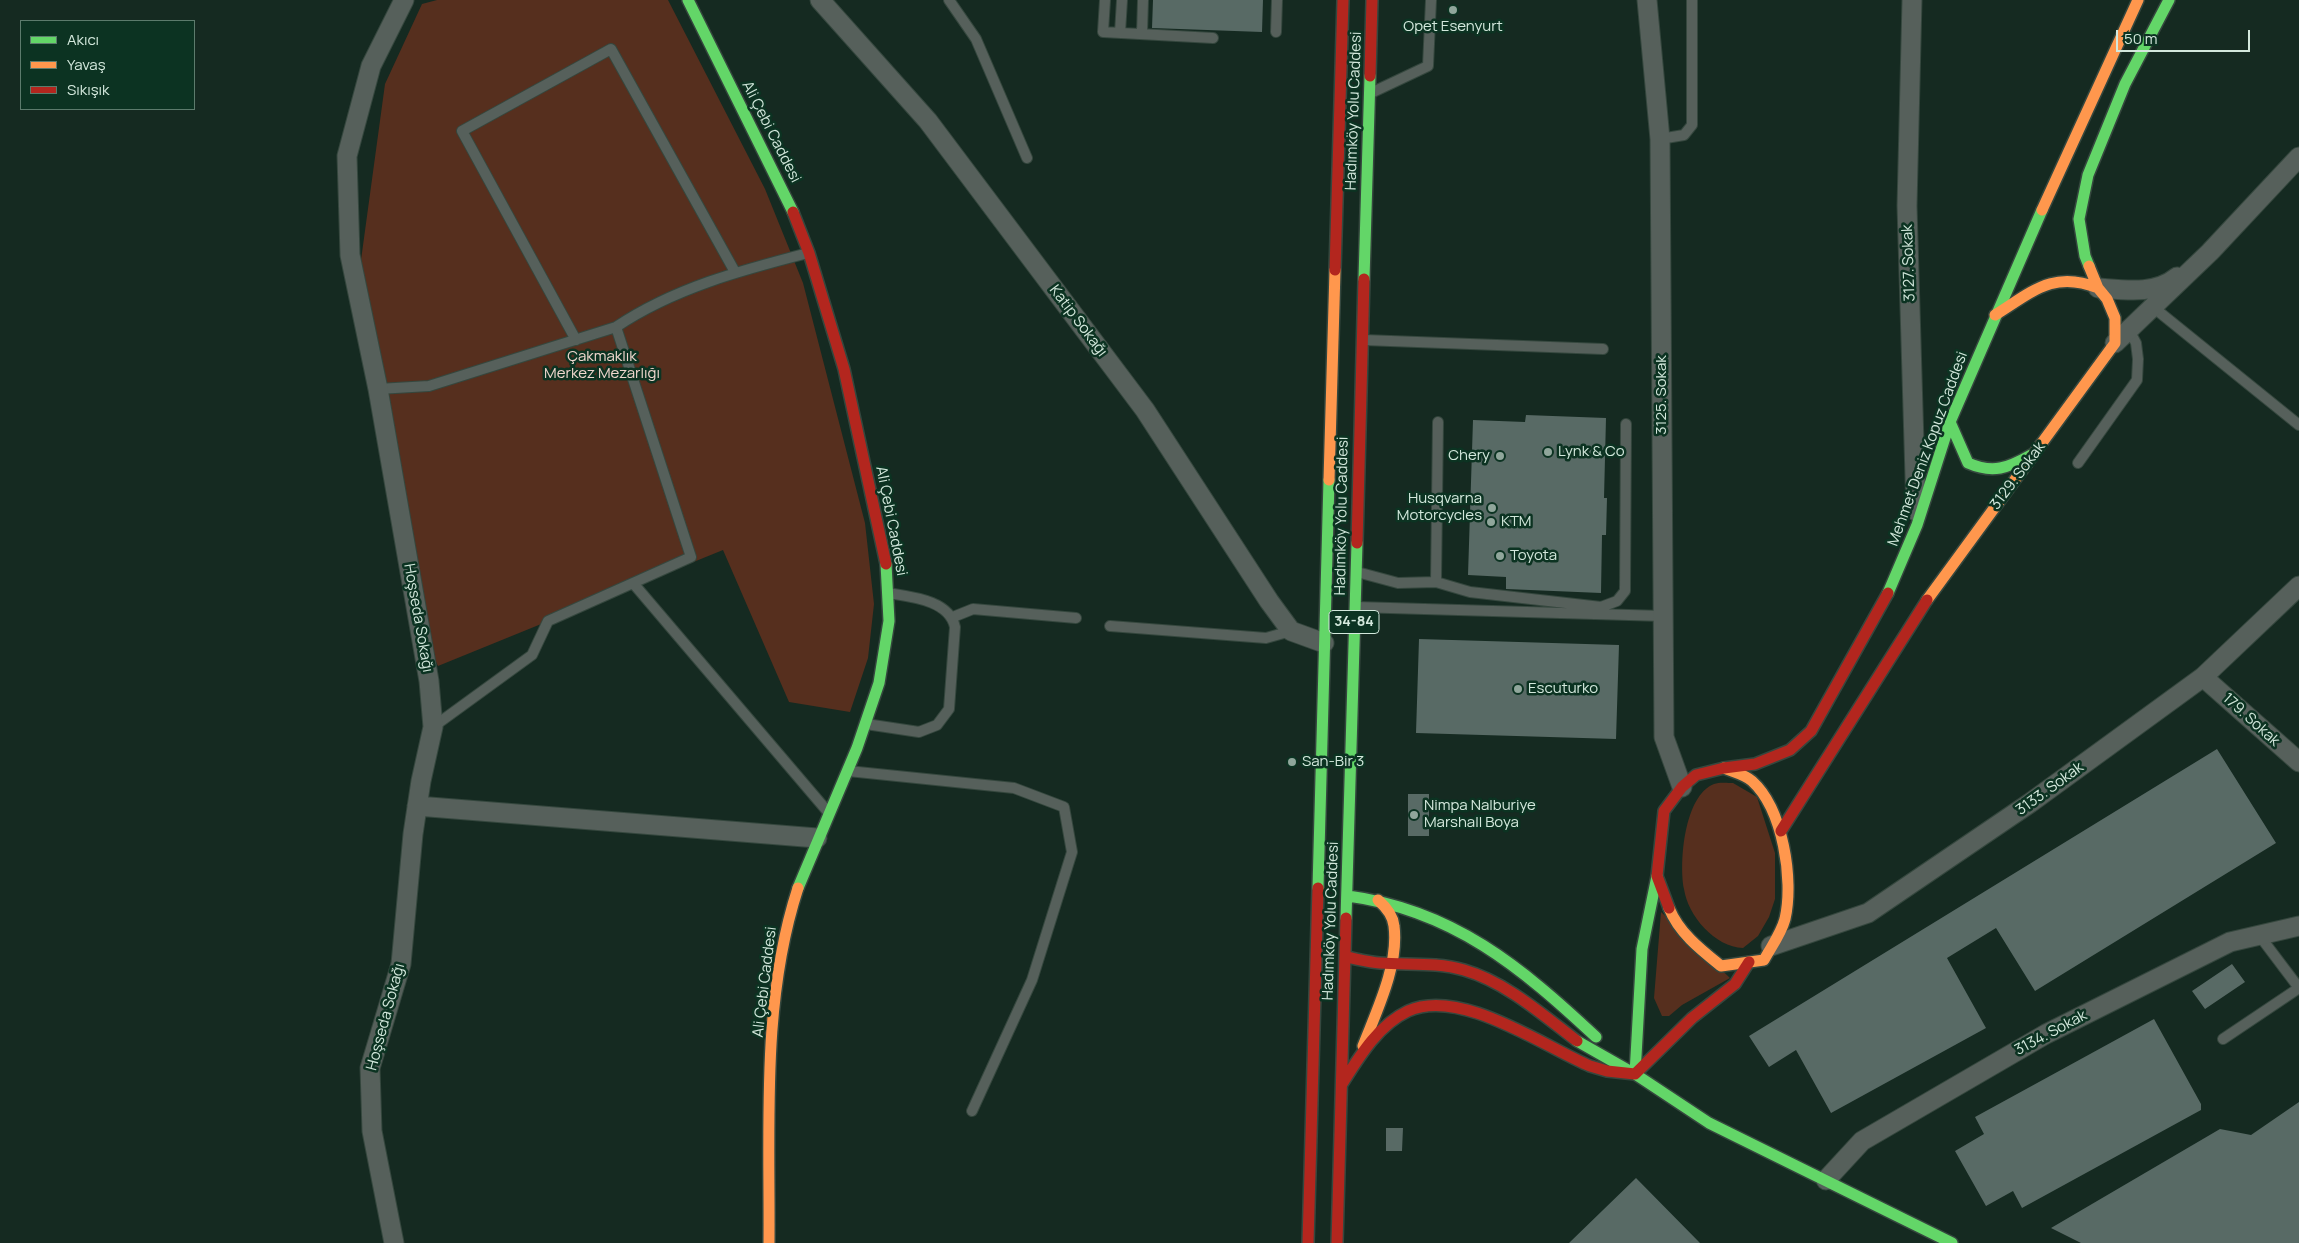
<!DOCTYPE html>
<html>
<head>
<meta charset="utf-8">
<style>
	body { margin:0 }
	#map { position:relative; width:2299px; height:1243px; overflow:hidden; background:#152a21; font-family:Manrope,sans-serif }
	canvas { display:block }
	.legend { position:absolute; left:20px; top:20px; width:175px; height:90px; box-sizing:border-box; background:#0c3322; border:1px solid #5c7b6c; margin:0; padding:6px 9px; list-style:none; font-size:15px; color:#d3e8dc }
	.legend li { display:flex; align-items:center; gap:10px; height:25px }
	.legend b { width:25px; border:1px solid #5c7b6c }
	.scale { position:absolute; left:2116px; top:30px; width:134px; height:22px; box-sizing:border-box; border:2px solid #d3e8dc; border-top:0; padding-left:6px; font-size:15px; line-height:18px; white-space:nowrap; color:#d3e8dc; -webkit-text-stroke:4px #0c3322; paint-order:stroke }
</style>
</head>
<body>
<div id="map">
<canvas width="2299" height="1243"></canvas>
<ul class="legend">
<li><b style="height:6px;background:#63d668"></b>Akıcı</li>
<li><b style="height:6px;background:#ff974d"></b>Yavaş</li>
<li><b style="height:6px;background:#b3261e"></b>Sıkışık</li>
</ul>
<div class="scale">50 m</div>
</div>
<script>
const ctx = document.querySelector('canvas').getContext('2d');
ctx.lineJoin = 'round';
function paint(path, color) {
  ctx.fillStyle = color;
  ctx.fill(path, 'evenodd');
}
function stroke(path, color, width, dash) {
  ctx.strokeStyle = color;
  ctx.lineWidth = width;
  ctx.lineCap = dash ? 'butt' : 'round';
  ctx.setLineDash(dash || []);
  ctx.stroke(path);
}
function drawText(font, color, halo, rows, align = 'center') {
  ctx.font = font + ' Manrope,sans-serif';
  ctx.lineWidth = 5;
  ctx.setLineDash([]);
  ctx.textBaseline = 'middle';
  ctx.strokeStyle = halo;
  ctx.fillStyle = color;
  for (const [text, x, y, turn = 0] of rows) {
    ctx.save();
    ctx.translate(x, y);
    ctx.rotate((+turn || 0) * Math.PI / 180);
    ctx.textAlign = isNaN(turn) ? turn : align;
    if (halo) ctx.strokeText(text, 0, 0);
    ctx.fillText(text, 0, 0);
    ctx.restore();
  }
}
const green = new Path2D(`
	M437,0H668L765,189L803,283L865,523L874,604L868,658L850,712L789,702L723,550L438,666L431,651L389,396L361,260L385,84L422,4Z
	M1733,783L1757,797L1775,853V899L1769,917L1758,936L1743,948C1715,947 1688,916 1684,889C1679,862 1684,796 1714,784C1719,782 1728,783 1733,783Z
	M1661,912L1730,978L1682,1005L1669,1016H1662L1654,998Z`);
const building = new Path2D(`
	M1153,0H1263L1262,32L1152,28Z
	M1526,415L1606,418L1604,498H1607L1606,535H1602L1601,593L1506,589V577L1468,575L1473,420L1525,422Z
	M1419,639L1619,645L1616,739L1416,733Z
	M2217,749L2276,843L2035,991L1996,928L1947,958L1986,1028L1831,1113L1796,1050L1769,1067L1749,1036Z
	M1408,794H1429V836H1408Z
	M2232,964L2245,982L2205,1009L2192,991Z
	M2154,1019L2201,1104V1110L2022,1208L2013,1191L1986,1206L1955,1151L1984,1134L1975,1117Z
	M2299,1102V1243H2081L2051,1228L2220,1129L2251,1135Z
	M1386,1128H1403L1402,1151H1386Z
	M1636,1178L1700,1243H1569Z`);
const lane = new Path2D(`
	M949,0L976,39L1027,158
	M1105,0L1103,32L1213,38
	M1276,32L1277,0
	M1120,33L1122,0
	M1142,34L1143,0
	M1373,92L1428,66L1431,0
	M1660,139L1684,135L1692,125V0
	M2153,307L2299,425
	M576,340L462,131L611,49L735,272
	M1364,340L1603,349
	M378,389L429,386L616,327C674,288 742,270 808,253
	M2078,463L2137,380L2138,359L2136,343L2129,330
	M1357,572L1398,583L1436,582L1470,592L1601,607L1617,601L1625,591L1626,424
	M1436,582L1438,422
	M633,583L828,812
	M1356,607L1663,616
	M953,617L973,609L1076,618
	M1110,626L1266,638L1291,631
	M866,724L919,732L937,725L949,709L955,627C949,600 912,597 888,593
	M433,727L532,655L548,621L691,557L616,327
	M848,771L1014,788L1064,807L1072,852L1032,980L972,1111
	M2259,935L2299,988
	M2223,1039L2299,988`);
const street = new Path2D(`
	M820,0L928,121L1145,410L1269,601L1291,631L1324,643
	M1647,0L1660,139L1664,737L1682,787
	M1912,0L1907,206L1916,511
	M2098,288C2125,290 2155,295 2177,277
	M2115,343L2210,252L2299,157
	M2203,677L2299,762
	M417,806L817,838
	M1771,946L1868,913L2030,803L2203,677L2299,586
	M1826,1180L1862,1141L2046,1034L2230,942L2299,926
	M394,1243L372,1131L370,1068L401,964L413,834L421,781L433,727L429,681L378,389L350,255L347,156L371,66L404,0`);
const fast = new Path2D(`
	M688,0L793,212
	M2089,266L2085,256L2079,219L2088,175L2125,84L2169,0
	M1364,279L1370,76
	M1950,422L1968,463C1993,474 2008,468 2031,455
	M1888,593L1917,525L1950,422L2042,210
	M798,888L857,748L879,683L889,621L886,564
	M1318,888L1329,480
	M1348,896C1453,910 1521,967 1596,1037
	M1346,918L1357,543
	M1577,1041L1635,1074L1709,1123L1952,1243
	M1635,1074L1642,949L1657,876`);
const slow = new Path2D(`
	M2042,210L2138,0
	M1995,315C2032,292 2053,270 2098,288
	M1329,480L1335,270
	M1927,600L2115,343V318L2107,299L2098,288L2089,266
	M1669,908C1679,933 1701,950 1721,966L1764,960C1771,947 1781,934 1785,919C1794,880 1783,809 1752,781C1744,774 1733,772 1724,768
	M1363,1046C1377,1010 1399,965 1394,926C1393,915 1386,907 1378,900
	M769,1243C770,1125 761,1001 798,888`);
const jam = new Path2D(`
	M1370,76L1372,0
	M793,212L809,253L844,369L886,564
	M1335,270L1343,0
	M1357,543L1364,279
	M1724,768L1755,764L1790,750L1811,731L1888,593
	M1781,831L1927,600
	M1669,908L1657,876L1664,811L1682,787L1696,775L1724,768
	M1346,957C1357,959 1369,962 1380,963C1408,965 1437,962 1464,970C1506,982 1543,1015 1577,1041
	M1635,1074L1692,1018L1735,984L1749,962
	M1342,1084C1359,1057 1378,1025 1408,1011C1460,987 1543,1046 1590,1066L1607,1071L1635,1074
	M1308,1243L1318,888
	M1337,1243L1346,918`);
const markers = [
	[1453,10,5,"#90a69b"],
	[1548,452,5,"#90a69b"],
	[1500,456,5,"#90a69b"],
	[1492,508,5,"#90a69b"],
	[1491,522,5,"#90a69b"],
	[1500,556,5,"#90a69b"],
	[1518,689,5,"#90a69b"],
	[1292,762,5,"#90a69b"],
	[1414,815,5,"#90a69b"]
];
const shields = [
	[1354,622,50]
];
const shieldNames = [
	["34-84",1354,622]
];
const poiNames = [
	["Opet Esenyurt",1453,27,"center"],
	["Lynk & Co",1558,452],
	["Chery",1490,456,"right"],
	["Husqvarna",1482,499,"right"],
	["Motorcycles",1482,516,"right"],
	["KTM",1501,522],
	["Toyota",1510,556],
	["Escuturko",1528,689],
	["San-Bir 3",1302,762],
	["Nimpa Nalburiye",1424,806],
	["Marshall Boya",1424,823]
];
const streetNames = [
	["Hadımköy Yolu Caddesi",1354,111,-88],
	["Ali Çebi Caddesi",771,132,63],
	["3127. Sokak",1909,263,-92],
	["Katip Sokağı",1078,321,53],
	["3125. Sokak",1662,395,-90],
	["Mehmet Deniz Kopuz Caddesi",1928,449,-70],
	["3129. Sokak",2018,476,-53],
	["Hadımköy Yolu Caddesi",1342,516,-89],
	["Ali Çebi Caddesi",891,521,79],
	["Hoşseda Sokağı",418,618,80],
	["179. Sokak",2251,720,42],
	["3133. Sokak",2050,789,-36],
	["Hadımköy Yolu Caddesi",1331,921,-88],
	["Ali Çebi Caddesi",765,982,-83],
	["Hoşseda Sokağı",386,1017,-75],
	["3134. Sokak",2051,1033,-28]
];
const parkNames = [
	["Çakmaklık",602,357],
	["Merkez Mezarlığı",602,374]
];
paint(green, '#562f1e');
paint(building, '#586a65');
stroke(lane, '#35473e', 12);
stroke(street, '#35473e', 21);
stroke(fast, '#35473e', 14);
stroke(slow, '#35473e', 14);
stroke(jam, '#35473e', 14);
stroke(lane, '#56605b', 10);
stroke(street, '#56605b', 19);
stroke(fast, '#63d668', 11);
stroke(slow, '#ff974d', 11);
stroke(jam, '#b3261e', 11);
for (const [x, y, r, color] of markers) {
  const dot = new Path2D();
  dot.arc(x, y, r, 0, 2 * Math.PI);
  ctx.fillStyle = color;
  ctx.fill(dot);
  stroke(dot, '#0c3322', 2);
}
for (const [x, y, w] of shields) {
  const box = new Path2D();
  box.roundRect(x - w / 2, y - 11.5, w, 23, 4);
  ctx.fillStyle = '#0c3322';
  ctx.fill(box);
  stroke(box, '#d3e8dc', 1);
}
drawText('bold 14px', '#d3e8dc', null, shieldNames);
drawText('15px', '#d3e8dc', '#0c3322', poiNames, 'left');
drawText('15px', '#d3e8dc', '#0c3322', streetNames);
drawText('15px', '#f0d7ce', '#0c3322', parkNames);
</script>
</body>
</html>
